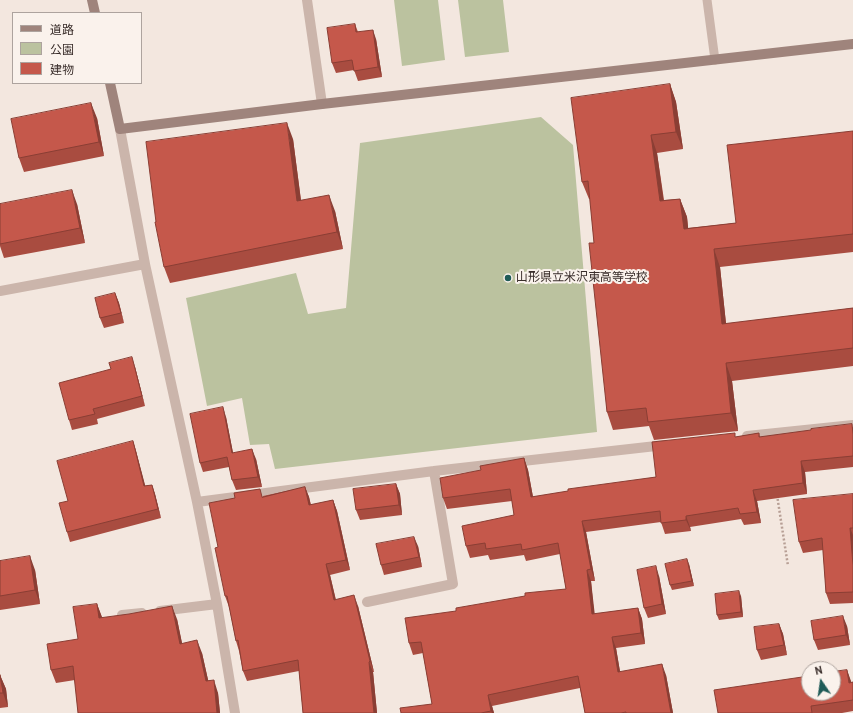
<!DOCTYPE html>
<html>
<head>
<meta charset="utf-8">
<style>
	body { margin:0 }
	#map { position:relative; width:853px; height:713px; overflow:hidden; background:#f3e7df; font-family:"PT Sans","Noto Sans JP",sans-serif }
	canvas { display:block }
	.legend { position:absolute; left:12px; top:12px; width:130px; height:72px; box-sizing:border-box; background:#faf2ec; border:1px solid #ada39e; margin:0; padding:5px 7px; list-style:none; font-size:12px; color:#392d2a }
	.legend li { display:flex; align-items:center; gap:8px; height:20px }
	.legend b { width:20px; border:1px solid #ada39e }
	.north { position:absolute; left:801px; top:661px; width:40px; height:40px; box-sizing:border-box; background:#faf2ec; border:1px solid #ada39e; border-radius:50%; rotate:347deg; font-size:11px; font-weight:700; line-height:16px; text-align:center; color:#392d2a }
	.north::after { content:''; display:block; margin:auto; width:14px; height:18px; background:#1f5b57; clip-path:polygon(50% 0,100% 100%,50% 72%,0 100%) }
</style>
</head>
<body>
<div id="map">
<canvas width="853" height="713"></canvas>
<ul class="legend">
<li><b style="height:5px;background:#9f847c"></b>道路</li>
<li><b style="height:11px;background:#bbc29f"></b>公園</li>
<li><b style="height:11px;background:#c5584b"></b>建物</li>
</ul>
<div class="north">N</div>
</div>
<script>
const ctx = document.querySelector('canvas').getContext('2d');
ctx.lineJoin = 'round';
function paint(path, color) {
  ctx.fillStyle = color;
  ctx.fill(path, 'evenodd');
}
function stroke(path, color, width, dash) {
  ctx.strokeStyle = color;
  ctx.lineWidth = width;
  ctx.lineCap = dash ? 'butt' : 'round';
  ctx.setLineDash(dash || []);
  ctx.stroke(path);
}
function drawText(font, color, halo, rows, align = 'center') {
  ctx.font = font + ' "PT Sans","Noto Sans JP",sans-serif';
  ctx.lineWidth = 4;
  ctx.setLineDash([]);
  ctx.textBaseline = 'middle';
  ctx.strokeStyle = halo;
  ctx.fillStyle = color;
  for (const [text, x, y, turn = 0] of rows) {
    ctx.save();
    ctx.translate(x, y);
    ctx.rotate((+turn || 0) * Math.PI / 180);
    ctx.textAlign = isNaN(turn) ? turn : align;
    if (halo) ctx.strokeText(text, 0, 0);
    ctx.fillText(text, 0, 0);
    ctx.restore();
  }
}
const green = new Path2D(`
	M394,0H438L445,60L402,66Z
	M458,0H503L509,52L465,57Z
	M541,117L573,145L597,432L275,469L269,444L250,445L242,398L207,406L186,298L296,273L308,314L346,308L360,143Z`);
const path = new Path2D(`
	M777,495L788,566`);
const lane = new Path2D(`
	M707,0L715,60`);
const street = new Path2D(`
	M307,0L322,104
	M120,129L145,264L197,502L217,604L235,713
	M0,291L145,264
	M747,436L853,425
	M197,502L434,471L665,445
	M367,602L453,584L434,471
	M160,611L217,604
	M122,615L142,613`);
const secondary = new Path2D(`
	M92,0L95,13
	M110,83L120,129L322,104L853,44`);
const wall = new Path2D(`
	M355,24L358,32L376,39L382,77L358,81L354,70L336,73L332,63Z
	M670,84L676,102L683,149L657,153L664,200L680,199L687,217L688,228L736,223L853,131V252L720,267L726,324L853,308V366L732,381L738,431L654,440L649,426L613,430L607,412L594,243L590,199H589L582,182Z
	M97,118L104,156L24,172L19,158Z
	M293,139L301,200L335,211L343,249L170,283L164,267Z
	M0,204H77L85,243L4,258L0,246Z
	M115,293L119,303L124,323L104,328L100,318Z
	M135,367L145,406L97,419L98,424L72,430L69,420L111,369Z
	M226,417L233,453L256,459L262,487L236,490L232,480L229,467L203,472L200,463Z
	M853,427V467L805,472L807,494L757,501L761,523L744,525L741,519L690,527L691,531L665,534L661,522L586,532L595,581H591L594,614L638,608L642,619L645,644L616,648L620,672L666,675L673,713H585L580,688L492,706L494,713H401L432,704L423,653L413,655L409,643L456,611L566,589L560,554L526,561L524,555L490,560L488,555L470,558L466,546L514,515L512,501L447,509L443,498L481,470L524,458L528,470L533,497L656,477L736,437L759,433L760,437Z
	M133,441L136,451L145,486L152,485L155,494L161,518L70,542L67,532Z
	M396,484L400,494L402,515L360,520L356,510Z
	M305,487L309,497L311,505L333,500L337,511L350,570L330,575L336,600L358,606L374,672H373L377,713H303L299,671L247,681L243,671L239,651L236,641L229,606V607L225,596L263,496Z
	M853,494V603L830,604L826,593L823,550L803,553L799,542Z
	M418,546L422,567L384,575L381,565Z
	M0,561L35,570L40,604L0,610Z
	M689,564L694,586L672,590L670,585Z
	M659,576L666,614L648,618L644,608Z
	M741,596L743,617L719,620L717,615Z
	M97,604L102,618L177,619L182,644L202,653L208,680L218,693L220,713H78L75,680L56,683L51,670L78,639Z
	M779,624L783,634L787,655L761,660L757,650Z
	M847,626L850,645L818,650L814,640Z
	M847,670L851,683L853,682V711L842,713H718Z
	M0,675L6,689L8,707L0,708Z`);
const shadedWall = new Path2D(`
	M373,30L376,39L382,77L378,67Z
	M670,84L676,102L683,149L676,132Z
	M91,103L97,118L104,156L99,142Z
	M287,123L293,139L303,217L297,201Z
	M651,135L657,153L666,219L660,201Z
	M72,190L77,204L85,243L80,228Z
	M329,195L335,211L343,249L337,232Z
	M680,199L687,217L690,246L684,229Z
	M714,249L720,267L728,342L722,324Z
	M115,293L119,303L124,323Z
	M132,357L135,367L145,406L142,396Z
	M726,363L732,381L738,431L731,413Z
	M223,407L226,417L235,463L232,453Z
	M133,441L136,451L148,496L144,486Z
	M252,449L256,459L262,487L258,477Z
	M524,458L528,470L535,508L531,497Z
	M801,461L805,472L807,494L803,483Z
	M396,484L400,494L402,515L399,505Z
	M152,485L155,494L161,518L158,509Z
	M305,487L309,497L313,516L309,505Z
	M753,490L757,501L761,523L757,512Z
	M333,500L337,511L350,570L346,560Z
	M686,516L690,527L691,531L686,520Z
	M582,521L586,532L595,581L591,569Z
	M850,528L853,535V565Z
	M414,537L418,546L422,567L419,557Z
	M30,556L35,570L40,604L35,590Z
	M687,559L689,564L694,586L692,581Z
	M326,564L330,575L338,610L334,600Z
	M656,566L659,576L666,614L662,604Z
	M587,570L591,581L596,625L592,614Z
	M739,591L741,596L743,617L741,612Z
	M354,595L358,606L374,672L370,661Z
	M97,604L102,617L104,631L99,618Z
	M172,606L177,619L185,657L180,644Z
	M638,608L642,619L645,644L641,633Z
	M843,616L847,626L850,645L846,635Z
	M779,624L783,634L787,655L784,645Z
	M612,637L616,648L622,683L618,672Z
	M197,640L202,653L211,693L206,681Z
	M369,662L373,672L377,713H374Z
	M662,664L666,675L673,713H671Z
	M847,670L851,681L853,694L849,683Z
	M0,675L6,689L8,707L3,693Z
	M214,680L218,693L220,713H217Z
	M488,695L492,706L494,713H492L491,711Z`);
const building = new Path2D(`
	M355,24L356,32L373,30L378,67L354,71L352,60L332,63L327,28Z
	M670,84L676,132L651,135L660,201L680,199L684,229L736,223L727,145L853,131V234L714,249L722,324L853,308V348L726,363L731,413L648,422L646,408L607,412L589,243H594L588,181L582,182L571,98Z
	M91,103L99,142L19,158L11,119Z
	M287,123L297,201L329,195L337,232L164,267L155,222H156L146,142Z
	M72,190L80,228L0,244V204Z
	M115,293L121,313L100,318L95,298Z
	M132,357L142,396L93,409L95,414L69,420L59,383L111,369L109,363Z
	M223,407L232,453L252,449L258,477L232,480L227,457L200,463L190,414Z
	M852,424L853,434V456L801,461L803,483L753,490L757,512L740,514L738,508L686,516V520L661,523L660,511L582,521L591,569L587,570L592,614L638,608L641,633L612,637L618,672L662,664L671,713H626V712L621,713H585L578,676L488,695L491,711L481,713H401L400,708L432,704L421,642L409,643L405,618L456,611V608L525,596V593L566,589L558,543L522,550L521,544L486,549L485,543L466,546L462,526L514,515L510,489L443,498L440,478L481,470L480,466L524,458L531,497L568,491V489L656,477L652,442L735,433V437L759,433V437L811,430V429Z
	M133,441L144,486L152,485L158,509L67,532L59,503L68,501L57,461Z
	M396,484L399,505L356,510L353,489Z
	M305,487L309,505L333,500L346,560L326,564L334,600L354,595L370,661L369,662L374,713H303L298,660L243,671L238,640L236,641L227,596H225L215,548L218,547L209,503L235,498L234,493L260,489L262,497Z
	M853,494V528H850L853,565V592L826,593L822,538L799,542L793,500Z
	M414,537L419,557L381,565L376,544Z
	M30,556L35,590L0,596V561Z
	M687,559L692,581L670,585L665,564Z
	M656,566L662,604L644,608L637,570Z
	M739,591L741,612L717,615L715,594Z
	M97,604L99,618L129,614L172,606L180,644L197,640L206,681L214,680L217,713H78L73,666L51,670L47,644L78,639L73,607Z
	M843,616L846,635L814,640L811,621Z
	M779,624L784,645L757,650L754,627Z
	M847,670L849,683L853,682V700L811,706L812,713H718L714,690L809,676V693H833V672Z
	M0,675L3,693H0Z`);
const markers = [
	[508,278,4,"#1f5b57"]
];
const poiNames = [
	["山形県立米沢東高等学校",516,278]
];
paint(green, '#bbc29f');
stroke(path, '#b79f95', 2.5, [2, 2]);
stroke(lane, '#cbb5ab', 9);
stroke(street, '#cbb5ab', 10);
stroke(secondary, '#9f847c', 10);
paint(wall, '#a94c40');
paint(shadedWall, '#8a3e34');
paint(building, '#c5584b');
stroke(building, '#8a3e34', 1);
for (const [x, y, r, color] of markers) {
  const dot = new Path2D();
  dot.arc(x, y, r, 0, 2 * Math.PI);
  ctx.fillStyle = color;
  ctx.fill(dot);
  stroke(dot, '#faf2ec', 1.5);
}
drawText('12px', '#392d2a', '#faf2ec', poiNames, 'left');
</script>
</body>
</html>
